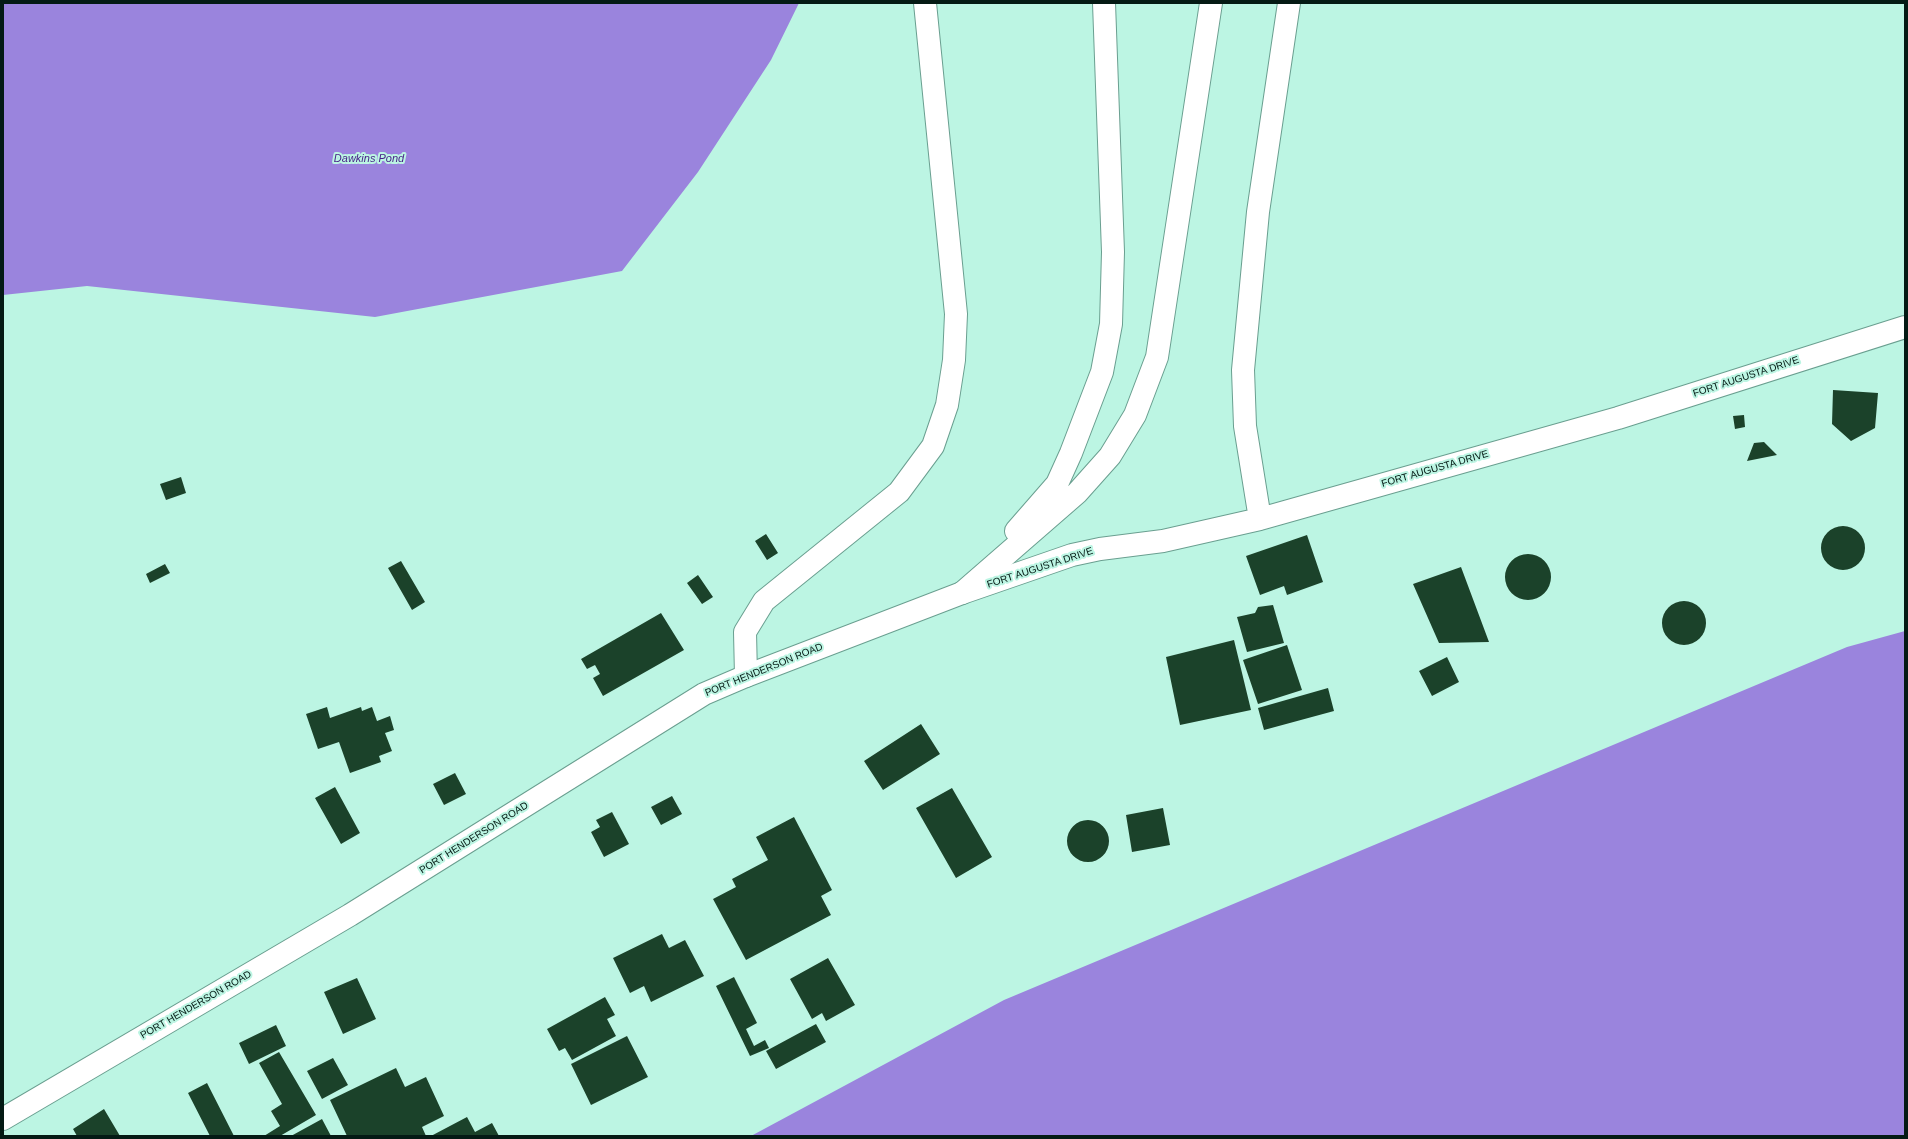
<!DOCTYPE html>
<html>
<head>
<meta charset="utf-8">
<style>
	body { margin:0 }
	#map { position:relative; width:1908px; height:1139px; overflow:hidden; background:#bcf5e3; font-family:Helvetica,sans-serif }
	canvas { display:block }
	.frame { position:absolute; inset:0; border:4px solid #041a14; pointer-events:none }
</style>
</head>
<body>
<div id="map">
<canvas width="1908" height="1139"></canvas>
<div class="frame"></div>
</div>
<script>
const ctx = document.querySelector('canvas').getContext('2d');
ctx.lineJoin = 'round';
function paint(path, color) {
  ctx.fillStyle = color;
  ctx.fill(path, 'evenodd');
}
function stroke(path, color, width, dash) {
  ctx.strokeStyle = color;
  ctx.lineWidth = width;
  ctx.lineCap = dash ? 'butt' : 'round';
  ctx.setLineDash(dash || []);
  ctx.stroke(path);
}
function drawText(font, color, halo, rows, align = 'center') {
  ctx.font = font + ' Helvetica,sans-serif';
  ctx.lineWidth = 4;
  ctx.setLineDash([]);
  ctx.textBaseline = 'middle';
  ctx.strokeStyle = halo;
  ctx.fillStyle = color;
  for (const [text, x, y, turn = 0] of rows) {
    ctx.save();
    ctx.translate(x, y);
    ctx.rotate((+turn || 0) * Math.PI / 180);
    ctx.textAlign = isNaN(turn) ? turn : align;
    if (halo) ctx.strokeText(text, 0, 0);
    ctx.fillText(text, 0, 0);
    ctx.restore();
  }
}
const water = new Path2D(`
	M3,3H799L771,60L698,172L622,271L375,317L87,286L3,295Z
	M1905,631V1136H751L1004,1000L1847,647Z`);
const building = new Path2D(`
	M1833,390L1878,393L1875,428L1851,441L1832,424Z
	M1744,415L1745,427L1735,429L1733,416Z
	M1764,442L1777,455L1747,461L1754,443Z
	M181,477L186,493L166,500L160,484Z
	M1821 548a22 22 0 1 1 44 0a22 22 0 1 1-44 0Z
	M766,534L778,553L767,560L755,541Z
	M1307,535L1323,582L1287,595L1284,586L1260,595L1246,556Z
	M1505 577a23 23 0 1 1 46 0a23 23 0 1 1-46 0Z
	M401,561L425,602L412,610L388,568Z
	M165,564L170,573L150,583L146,574Z
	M1461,567L1489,642L1439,643L1413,584Z
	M698,575L713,597L702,604L687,583Z
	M1662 623a22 22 0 1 1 44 0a22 22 0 1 1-44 0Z
	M1273,605L1284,643L1247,652L1237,617L1255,613L1258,607Z
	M661,613L684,650L603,696L593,678L600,674L595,665L587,669L581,659Z
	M1234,640L1251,710L1180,725L1166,657Z
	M1287,645L1302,690L1258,704L1243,660Z
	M1447,657L1459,682L1432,696L1419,671Z
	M1328,688L1334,711L1264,730L1258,708Z
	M327,707L330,718L361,707L362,711L372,707L377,721L390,716L394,730L385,733L392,751L379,756L381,762L350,773L339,742L318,749L306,714Z
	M921,724L940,754L883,790L864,761Z
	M455,773L466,794L444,805L433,784Z
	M335,787L360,833L341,844L315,798Z
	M952,788L992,857L956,878L916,808Z
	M672,796L682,814L661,825L651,807Z
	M1163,808L1170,845L1132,852L1126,815Z
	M612,812L629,844L604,857L591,832L600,827L596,820Z
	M794,817L832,890L821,896L831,915L746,960L713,899L736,887L732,879L768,860L756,837Z
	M1067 841a21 21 0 1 1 42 0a21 21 0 1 1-42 0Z
	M662,934L669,948L685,940L704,976L651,1002L644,986L630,993L613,958Z
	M828,958L855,1005L826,1021L822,1013L812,1019L790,979Z
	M734,977L757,1023L746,1029L754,1046L765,1040L769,1048L750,1056L716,986Z
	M357,978L376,1019L343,1034L324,992Z
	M605,997L615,1015L607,1019L616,1036L572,1060L565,1048L559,1051L547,1029Z
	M816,1024L826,1042L776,1069L766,1051Z
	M276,1025L286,1046L249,1064L239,1043Z
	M627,1036L648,1077L591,1105L571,1064Z
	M279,1052L316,1115L280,1136H264L280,1126L271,1111L282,1104L259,1063Z
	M333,1058L348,1085L322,1099L307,1071Z
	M396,1068L405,1087L426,1077L444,1116L422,1127L426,1136H347L330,1100Z
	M207,1083L234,1136H210L188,1093Z
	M104,1109L120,1136H77L73,1129Z
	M467,1117L475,1132L492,1123L499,1136H431Z
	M322,1119L331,1136H291Z`);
const minor = new Path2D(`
	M1260,519L1245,426L1243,370L1258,212L1289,3
	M962,593L1072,555L1100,549L1163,541L1260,519L1618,418L1905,327
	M746,676L745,632L764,601L899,492L933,446L947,405L954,360L956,314L925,3`);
const major = new Path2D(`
	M3,1119L350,915L704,694L746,676L962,593`);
const highway = new Path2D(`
	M1016,531L1057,484L1071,453L1102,372L1111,324L1113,252L1104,3
	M962,593L1077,493L1110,456L1135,415L1157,357L1211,3`);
const streetNames = [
	["FORT AUGUSTA DRIVE",1746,377,-18],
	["FORT AUGUSTA DRIVE",1435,469,-16],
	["FORT AUGUSTA DRIVE",1040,568,-18],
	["PORT HENDERSON ROAD",764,670,-22],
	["PORT HENDERSON ROAD",474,838,-32],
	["PORT HENDERSON ROAD",196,1005,-30]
];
const waterNames = [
	["Dawkins Pond",369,159]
];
paint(water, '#9a84dd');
paint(building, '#1b422a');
stroke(minor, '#6a9f90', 24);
stroke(major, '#6a9f90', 24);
stroke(highway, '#6a9f90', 24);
stroke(minor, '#fff', 22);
stroke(major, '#fff', 22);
stroke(highway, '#fff', 22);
drawText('10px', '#041a14', '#bcf5e3', streetNames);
drawText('italic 11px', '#461e86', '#bcf5e3', waterNames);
</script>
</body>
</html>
